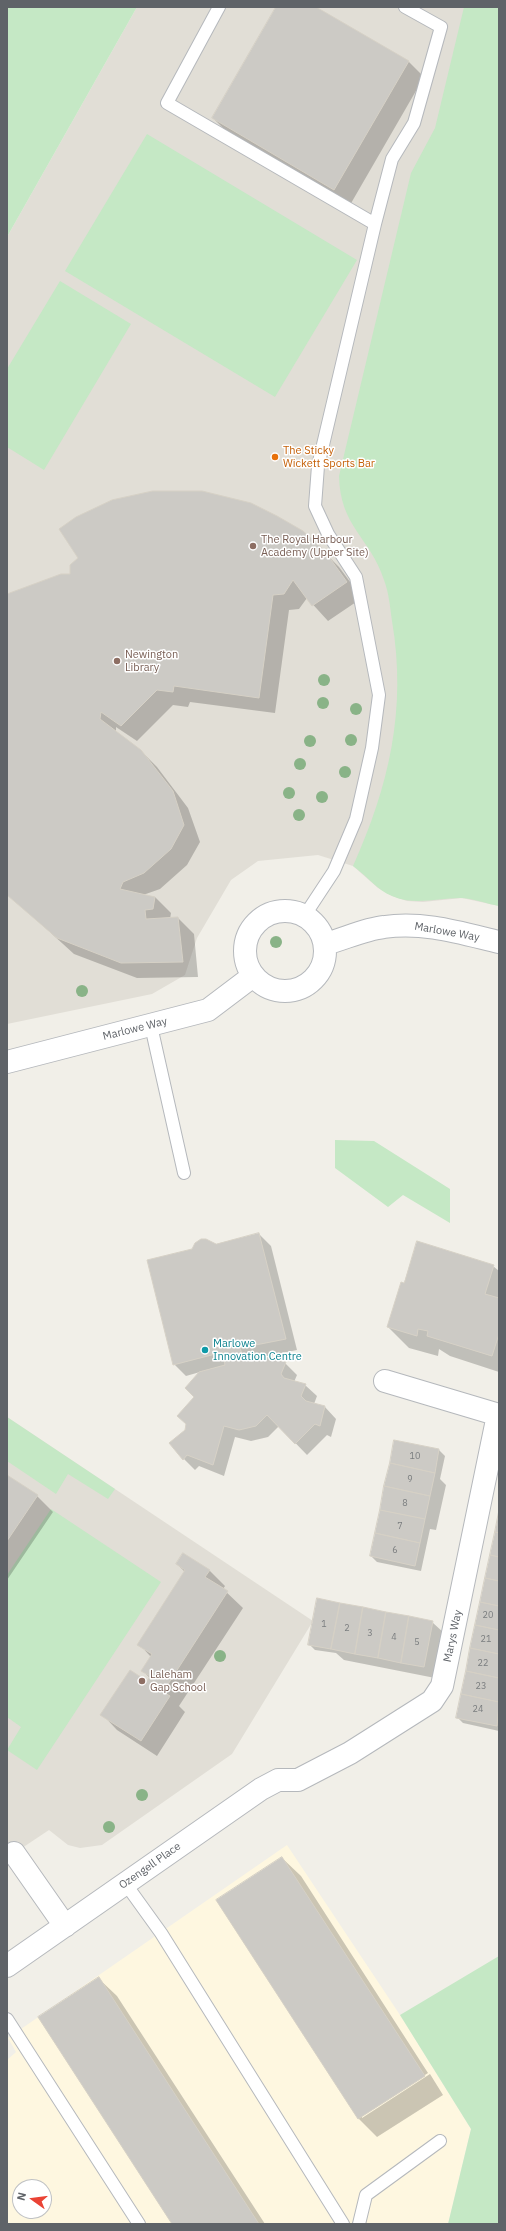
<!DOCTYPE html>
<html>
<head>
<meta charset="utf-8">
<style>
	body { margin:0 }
	#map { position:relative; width:506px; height:2231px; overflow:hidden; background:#f1efe8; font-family:"IBM Plex Sans",sans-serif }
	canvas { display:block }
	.frame { position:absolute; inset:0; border:8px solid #5f6368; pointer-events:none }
	.north { position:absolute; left:12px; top:2179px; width:40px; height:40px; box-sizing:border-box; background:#fff; border:1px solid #bfc1c3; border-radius:50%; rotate:284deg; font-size:11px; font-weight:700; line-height:16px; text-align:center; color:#5f6368 }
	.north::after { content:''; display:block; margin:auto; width:14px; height:18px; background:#ea4335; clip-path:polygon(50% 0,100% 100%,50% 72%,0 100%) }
</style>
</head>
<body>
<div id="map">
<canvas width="506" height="2231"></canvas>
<div class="frame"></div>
<div class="north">N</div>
</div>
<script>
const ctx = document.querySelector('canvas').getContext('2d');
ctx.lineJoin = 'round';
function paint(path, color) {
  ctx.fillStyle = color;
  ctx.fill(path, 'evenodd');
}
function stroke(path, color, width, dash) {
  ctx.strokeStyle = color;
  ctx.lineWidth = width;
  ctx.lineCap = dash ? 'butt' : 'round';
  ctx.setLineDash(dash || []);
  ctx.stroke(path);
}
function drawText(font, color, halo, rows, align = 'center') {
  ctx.font = font + ' "IBM Plex Sans",sans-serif';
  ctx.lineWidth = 3;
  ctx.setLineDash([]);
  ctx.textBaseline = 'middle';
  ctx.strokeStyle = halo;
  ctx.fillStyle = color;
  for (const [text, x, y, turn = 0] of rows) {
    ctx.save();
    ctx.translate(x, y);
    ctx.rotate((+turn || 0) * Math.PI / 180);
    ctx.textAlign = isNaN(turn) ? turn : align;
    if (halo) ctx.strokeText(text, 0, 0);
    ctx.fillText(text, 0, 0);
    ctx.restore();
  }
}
const commercial = new Path2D(`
	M287,1845L400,2015L471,2129L448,2224H7V2060L16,2052L8,2038ZM20,2187H44V2211H20Z`);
const education = new Path2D(`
	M137,7H499V906L462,898L423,902L407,901L392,896L378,888L353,866L318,855L258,861L231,880L197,938L185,975L152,994L7,1024V237Z
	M7,1417L313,1621L232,1754L102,1845L80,1848L68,1845L49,1830L7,1858Z`);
const green = new Path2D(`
	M7,7H137L7,237Z
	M464,7H499V906C487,904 472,898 460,898C437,898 415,906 392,896C377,890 367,876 353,866C389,786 407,709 392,621C390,607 389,593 384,580C370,537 340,527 339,476L411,173L435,128Z
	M147,134L357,260L275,397L65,271Z
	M60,281L131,324L44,470L7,447V369Z
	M335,1140L374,1141L450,1189V1223L403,1195L388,1207L335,1168Z
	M7,1417L115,1489L108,1499L68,1474L56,1494L7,1461Z
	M51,1509L161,1582L37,1770L7,1750L21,1727L7,1717V1575Z
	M499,1956V2224H448L471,2129L400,2015Z`);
const shadow = new Path2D(`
	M277,7H314L408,61L424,77L350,205L229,134L213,118Z
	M323,551L339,567L362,598L328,621L307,598L299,609L289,610L275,713L190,702L188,707L173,705L137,741L116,727V732L141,751L157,767L188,808L200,842L187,865L160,889L143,895L155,897L171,913L170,919L178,918L194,934L198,977L137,978L74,954L7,893V595Z
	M259,1234L271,1246L297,1350L262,1357L285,1363L297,1375L294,1382L305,1385L317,1396L314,1404L325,1407L336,1419L331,1437L327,1435L307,1455L279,1426L268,1437L251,1441L235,1437L224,1476L199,1466L195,1470L184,1459L186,1430L200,1372L186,1376L174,1364L216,1245Z
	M493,1266L499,1271V1372L450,1356L439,1349L438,1356L409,1348L388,1327Z
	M395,1441L439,1450L445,1456L440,1479L446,1485L436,1530L430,1529L421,1571L377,1562L371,1556Z
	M7,1476L37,1496L53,1512L7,1580Z
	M499,1517V1731L463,1723L457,1717Z
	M177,1564L209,1570L225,1586L223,1589L243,1608L179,1706L185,1712L157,1756L117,1730L102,1714L147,1682L150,1678L143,1671L151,1657L139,1644L185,1572Z
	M432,1622L444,1633L435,1678L344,1660L336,1653L315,1650L309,1644Z
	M282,1858L301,1876L428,2073L362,2116V2118L430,2074L443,2095L377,2137L359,2119L217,1901Z
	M98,1978L117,1996L265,2224H173Z`);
const building = new Path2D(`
	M276,7H316L409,61L334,190L212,118Z
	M153,491H202L251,503L277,516L303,531L324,550L347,582L312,606L293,580L284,594L273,595L259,698L174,686L173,692L157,690L121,726L101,712L100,719L141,750L173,791L184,825L171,849L144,873L123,882L120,889L155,897L153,909L145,910L146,919L178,917L183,962L121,963L57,938L7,895V594L61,574H70V565L78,558L59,529L76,517L112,500Z
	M259,1233L286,1339L240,1348L244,1360L264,1357L286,1362L281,1374L284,1378L306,1384L301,1396L306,1401L325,1406L320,1426L315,1424L295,1444L267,1415L256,1426L239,1430L224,1426L213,1465L187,1455L183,1460L169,1443L185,1430L186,1424L177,1416L194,1397L185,1388L199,1372L225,1365L223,1352L173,1365L147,1260L192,1249L195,1243L201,1239H206L216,1244Z
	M417,1241L494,1265L485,1294L499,1298V1334L492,1356L427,1336L428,1331L418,1329L417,1336L387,1327L401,1282L404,1283Z
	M394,1440L439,1449L435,1473L390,1463Z
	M390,1463L435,1473L430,1496L384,1486Z
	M7,1475L38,1495L7,1541Z
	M384,1486L430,1496L425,1519L380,1510Z
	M380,1510L425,1519L420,1543L375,1533Z
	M499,1510V1533L495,1532Z
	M495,1532L499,1533V1557L490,1555Z
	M375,1533L420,1543L415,1566L370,1556Z
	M183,1553L210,1570L205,1577L228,1591L163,1692L170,1696L141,1741L100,1715L130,1670L147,1681L150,1676L141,1671L152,1654L137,1645L185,1570L176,1564Z
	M490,1555L499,1557V1581L485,1578Z
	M485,1578L499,1581V1606L480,1602Z
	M317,1598L340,1603L331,1649L308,1645Z
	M480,1602L499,1606V1630L475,1625Z
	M340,1603L363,1607L355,1654L331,1649Z
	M363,1607L386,1612L378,1658L355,1654Z
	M386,1612L409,1616L401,1663L378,1658Z
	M409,1616L433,1621L424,1667L401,1663Z
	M475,1625L499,1630V1654L470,1648Z
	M470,1648L499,1654V1678L466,1671Z
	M466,1671L499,1678V1702L461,1694Z
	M461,1694L499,1702L497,1726L456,1718Z
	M282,1857L425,2076L358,2119L216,1900Z
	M99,1977L259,2224H172L38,2017Z`);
const lane = new Path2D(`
	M219,7L167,103L375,224
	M305,915L334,871L356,819L372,748L379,695L356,577L328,534L315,506L318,466L375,224L392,159L414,123L441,27L405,7
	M151,1026L184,1173
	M125,1883L161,1933L343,2224
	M7,2019L139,2224
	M359,2224L366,2195L440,2141`);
const street = new Path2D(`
	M245 951a40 40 0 1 1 80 0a40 40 0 1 1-80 0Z
	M325,944C344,939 365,929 384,927C423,921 461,933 499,942
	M7,1062L208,1010L253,976
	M385,1381L499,1415
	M14,1853L65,1926
	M7,1966L261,1789L278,1780H298L350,1753L432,1701L442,1686L498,1415`);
const trees = [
	[324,680],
	[323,703],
	[356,709],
	[351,740],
	[310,741],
	[300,764],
	[345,772],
	[289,793],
	[322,797],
	[299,815],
	[276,942],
	[82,991],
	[220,1656],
	[142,1795],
	[109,1827]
];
const markers = [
	[275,457,4,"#e8710a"],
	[253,546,4,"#8d6e63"],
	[117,661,4,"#8d6e63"],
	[205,1350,4,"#0f9aa8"],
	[142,1681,4,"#8d6e63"]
];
const numberNames = [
	["10",415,1456],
	["9",410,1479],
	["8",405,1503],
	["7",400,1526],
	["6",395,1550],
	["20",488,1615],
	["1",324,1624],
	["2",347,1628],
	["3",370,1633],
	["4",394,1637],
	["21",486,1639],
	["5",417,1642],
	["22",483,1663],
	["23",481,1686],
	["24",478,1709]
];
const foodNames = [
	["The Sticky",283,451],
	["Wickett Sports Bar",283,464]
];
const educationNames = [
	["The Royal Harbour",261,540],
	["Academy (Upper Site)",261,553],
	["Newington",125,655],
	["Library",125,668],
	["Laleham",150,1675],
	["Gap School",150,1688]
];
const streetNames = [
	["Marlowe Way",447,932,10],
	["Marlowe Way",135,1029,-14],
	["Marys Way",453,1636,-78],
	["Ozengell Place",150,1866,-35]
];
const cultureNames = [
	["Marlowe",213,1344],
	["Innovation Centre",213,1357]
];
paint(commercial, '#fef7e0');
paint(education, '#e1ded6');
paint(green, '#c5e8c5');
paint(shadow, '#0003');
paint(building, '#cccac5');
stroke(building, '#d6d1c6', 1);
stroke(lane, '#b5b8bc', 14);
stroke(street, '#b5b8bc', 24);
stroke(lane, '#fff', 12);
stroke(street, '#fff', 22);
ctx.fillStyle = '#89b387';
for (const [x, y] of trees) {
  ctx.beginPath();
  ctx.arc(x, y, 6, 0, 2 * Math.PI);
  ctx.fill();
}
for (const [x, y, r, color] of markers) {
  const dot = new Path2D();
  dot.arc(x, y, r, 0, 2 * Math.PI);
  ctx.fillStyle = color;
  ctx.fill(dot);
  stroke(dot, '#fff', 1.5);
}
drawText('9px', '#7a7d7f', null, numberNames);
drawText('11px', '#c56008', '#fff', foodNames, 'left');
drawText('11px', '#785e54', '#fff', educationNames, 'left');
drawText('11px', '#5f6368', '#fff', streetNames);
drawText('11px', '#0d838f', '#fff', cultureNames, 'left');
</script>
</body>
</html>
